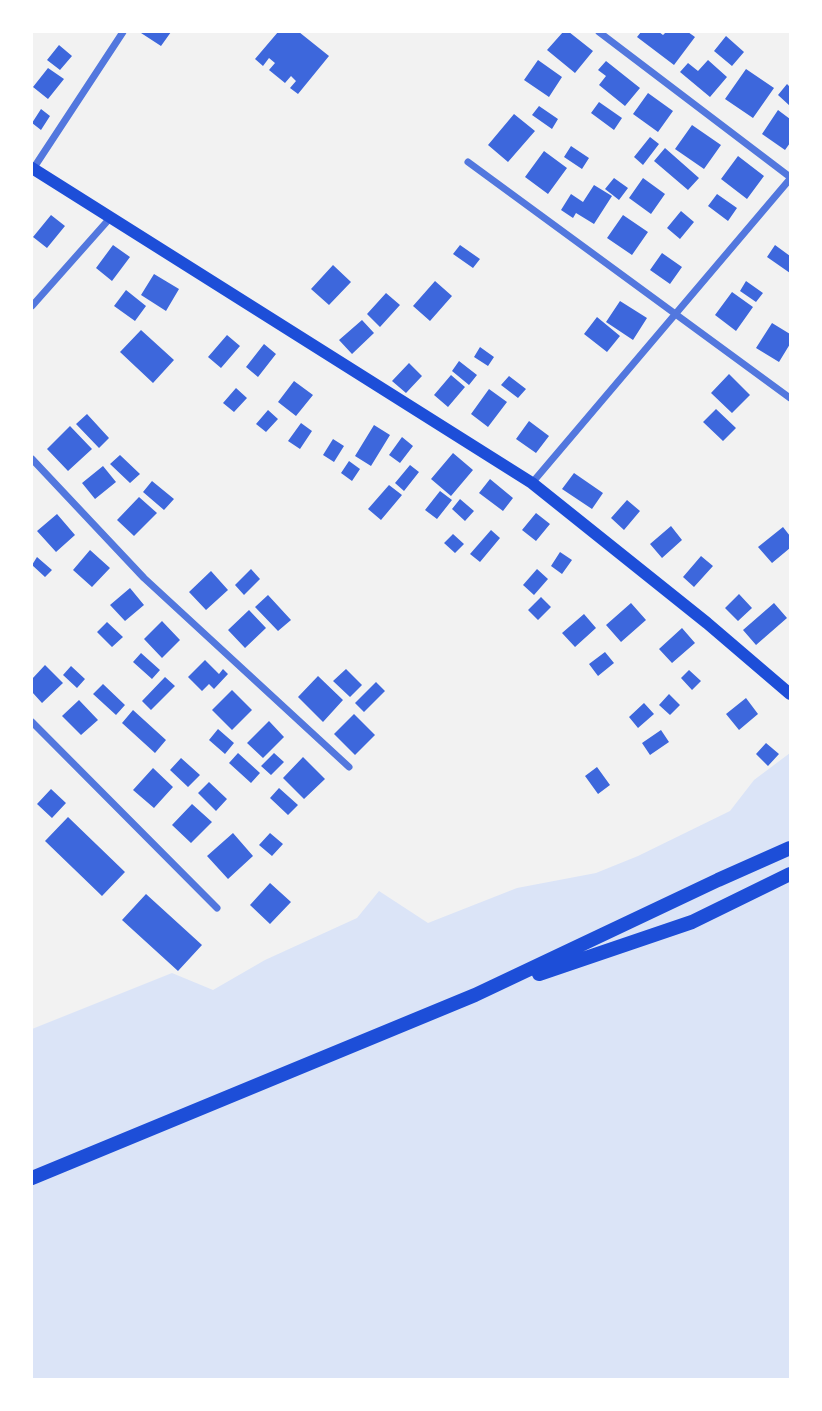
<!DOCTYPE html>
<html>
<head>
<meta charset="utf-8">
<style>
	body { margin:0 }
	#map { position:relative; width:822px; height:1411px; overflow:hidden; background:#f2f2f2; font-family:Overpass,sans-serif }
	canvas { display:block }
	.frame { position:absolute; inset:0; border:33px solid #fff; pointer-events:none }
</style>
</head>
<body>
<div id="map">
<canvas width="822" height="1411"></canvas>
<div class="frame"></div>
</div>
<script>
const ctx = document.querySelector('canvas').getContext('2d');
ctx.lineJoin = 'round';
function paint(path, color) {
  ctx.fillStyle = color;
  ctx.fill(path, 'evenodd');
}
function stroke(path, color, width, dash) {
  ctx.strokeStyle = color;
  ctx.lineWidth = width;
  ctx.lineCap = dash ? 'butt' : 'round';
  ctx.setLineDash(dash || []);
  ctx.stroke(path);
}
const green = new Path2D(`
	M790,753V1379L32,1380V1029L172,973L213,990L265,960L357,918L379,891L428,923L517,888L596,873L638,856L730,811L754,780Z`);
const building = new Path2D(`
	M143,32H171L161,46L141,33Z
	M278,32H299L329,56L298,94L290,88L296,81L291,76L285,83L269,70L275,63L269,58L263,66L255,59Z
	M563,32H569L593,51L575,73L547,50Z
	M641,32H659L663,35L666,32H688L695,37L674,65L637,37Z
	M726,36L744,52L732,66L714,51Z
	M59,45L72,56L60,70L47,60Z
	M538,60L562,77L549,97L524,80Z
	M708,60L727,77L710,97L680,72L688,63L698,71Z
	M606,61L640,88L625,106L599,85L606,76L598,70Z
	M48,68L64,79L48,99L33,87Z
	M746,69L774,88L753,118L725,99Z
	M787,84L790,87V106L778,95Z
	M648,93L673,111L658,132L633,114Z
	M599,102L622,118L614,130L591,113Z
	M539,106L558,119L552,129L532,115Z
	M41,109L50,116L41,130L32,123Z
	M778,110L790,119V143L785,150L762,134Z
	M514,114L535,131L508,162L488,145Z
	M692,125L721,145L704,169L675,149Z
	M650,137L659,144L643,165L634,157Z
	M571,146L589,158L582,169L564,157Z
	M665,148L699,178L688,190L654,161Z
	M544,151L567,168L548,194L525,177Z
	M738,156L764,176L747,199L721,179Z
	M614,178L628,188L619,200L605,189Z
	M643,178L665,194L651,214L629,198Z
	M594,185L612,196L594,224L576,213L573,218L561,210L571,194L583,202Z
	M717,194L737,208L728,221L708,206Z
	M681,211L694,222L680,239L667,228Z
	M51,215L65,226L47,248L33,237Z
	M623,215L648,232L632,255L607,238Z
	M113,245L130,257L112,281L96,268Z
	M460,245L480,259L473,268L453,254Z
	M775,245L790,256V273L767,257Z
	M662,253L682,267L670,284L650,270Z
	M333,265L351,282L329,305L311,289Z
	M154,274L179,289L166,311L141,295Z
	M435,281L452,296L430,321L413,306Z
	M746,281L763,293L756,302L740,291Z
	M126,290L146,306L135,321L114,306Z
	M732,292L753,307L736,331L715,315Z
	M386,293L400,305L380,327L367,314Z
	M620,301L647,318L633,340L606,322Z
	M597,317L620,336L607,352L584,334Z
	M362,320L374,333L352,354L339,340Z
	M772,323L790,334V344L779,362L756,348Z
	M141,330L174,360L153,383L120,352Z
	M227,335L240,346L221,368L208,357Z
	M264,344L276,354L258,377L246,367Z
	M480,347L494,357L488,366L474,357Z
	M459,361L477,375L469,385L452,371Z
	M409,363L422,376L406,393L392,381Z
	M729,374L750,395L732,413L711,393Z
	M451,375L465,387L448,407L434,395Z
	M509,376L526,389L518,398L501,385Z
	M294,381L313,395L296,416L278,402Z
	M236,388L247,398L234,412L223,403Z
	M489,389L507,402L488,427L471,414Z
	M716,409L736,428L723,441L703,422Z
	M268,410L278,419L266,432L256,424Z
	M87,414L109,438L99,448L76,424Z
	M529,421L549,436L536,453L516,439Z
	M301,423L312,431L300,449L288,441Z
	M374,425L390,435L371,466L355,456Z
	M70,426L92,449L68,471L47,449Z
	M402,437L413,446L400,463L389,455Z
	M333,439L344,446L334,462L323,455Z
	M453,453L473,470L451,496L431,479Z
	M120,455L140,474L130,483L110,464Z
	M349,461L360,469L352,481L341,473Z
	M410,465L419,472L404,491L395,483Z
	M103,466L116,482L95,499L82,483Z
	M574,473L603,493L592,509L562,489Z
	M490,479L513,498L503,511L479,493Z
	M152,481L174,499L164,510L143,492Z
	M389,485L402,495L381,520L368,509Z
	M440,491L452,500L437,519L425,510Z
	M139,497L157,513L134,536L117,520Z
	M460,499L474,511L465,521L452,509Z
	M627,500L640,511L624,530L611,518Z
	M536,513L550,524L536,541L522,530Z
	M57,514L75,535L56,552L37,531Z
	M671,526L682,540L662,558L650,544Z
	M783,527L790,536V548L772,563L758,547Z
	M491,530L500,538L480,562L470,554Z
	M453,534L464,544L455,553L444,543Z
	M90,550L110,568L92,587L73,570Z
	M560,552L572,560L562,574L551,566Z
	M701,556L713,566L694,587L683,577Z
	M37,557L52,570L45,577L32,565Z
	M251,569L260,579L244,595L235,585Z
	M537,569L548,579L534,595L523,585Z
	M211,571L228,590L206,610L189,592Z
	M130,588L144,605L125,621L110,605Z
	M739,594L752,608L738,621L725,608Z
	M268,595L291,620L278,631L255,607Z
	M541,597L551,607L538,620L528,610Z
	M631,603L646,620L621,642L606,625Z
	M774,603L787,618L756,645L743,630Z
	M249,610L266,628L245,648L228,630Z
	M584,614L596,628L575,647L562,633Z
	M162,621L180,640L162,658L144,639Z
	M107,622L123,637L112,647L97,632Z
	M682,628L695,643L672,663L659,649Z
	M605,652L614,663L598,676L589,664Z
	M141,653L160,670L152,679L133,662Z
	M205,660L219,674L223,669L228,674L214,689L209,684L202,691L188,677Z
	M45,665L63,683L42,703L32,692V679Z
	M71,666L85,679L77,688L63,675Z
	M346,669L362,685L350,697L333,681Z
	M689,670L701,681L692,690L681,678Z
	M318,676L343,700L323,722L298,697Z
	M165,677L175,686L151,710L142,701Z
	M376,682L385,691L364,712L355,703Z
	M103,684L125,705L116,715L93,694Z
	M232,690L252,710L232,730L212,710Z
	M669,694L680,705L670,715L659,705Z
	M746,698L758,714L739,730L726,714Z
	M79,700L98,720L81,735L62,716Z
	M644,703L654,714L638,728L629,717Z
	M133,710L166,740L155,753L122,723Z
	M354,714L375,735L355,755L334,734Z
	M269,721L284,737L263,758L247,743Z
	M218,729L234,743L225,754L209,740Z
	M661,730L669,742L650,755L642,743Z
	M766,743L779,754L768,766L756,754Z
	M238,753L260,773L251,783L229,763Z
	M274,753L284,762L271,775L261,766Z
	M303,757L325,779L304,799L283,778Z
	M181,758L200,775L188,787L170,770Z
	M597,767L610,785L598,794L585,776Z
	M153,768L173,787L154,808L133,790Z
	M209,782L227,799L216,811L198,793Z
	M279,788L298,805L288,815L270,798Z
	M51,789L66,803L52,818L37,804Z
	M192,804L212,822L191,843L172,825Z
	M68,817L125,872L102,896L45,841Z
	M233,833L253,856L228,879L207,856Z
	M270,833L283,844L272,856L259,845Z
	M270,883L291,902L270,924L250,905Z
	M146,894L202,945L178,971L122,920Z`);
const minor = new Path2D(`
	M599,32L790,177
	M468,162L790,398
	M33,169L123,32
	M32,306L111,217
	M32,459L144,578L349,767
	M532,483L790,179
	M32,722L217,908`);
const secondary = new Path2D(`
	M32,168L532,483L707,623L790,694`);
const trunk = new Path2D(`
	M539,974L692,922L790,874
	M32,1178L475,995L718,880L790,848`);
paint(green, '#dbe4f7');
paint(building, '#3d67dc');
stroke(minor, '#5277de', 7);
stroke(secondary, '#1d4ed8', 12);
stroke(trunk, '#1d4ed8', 14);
</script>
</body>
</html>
